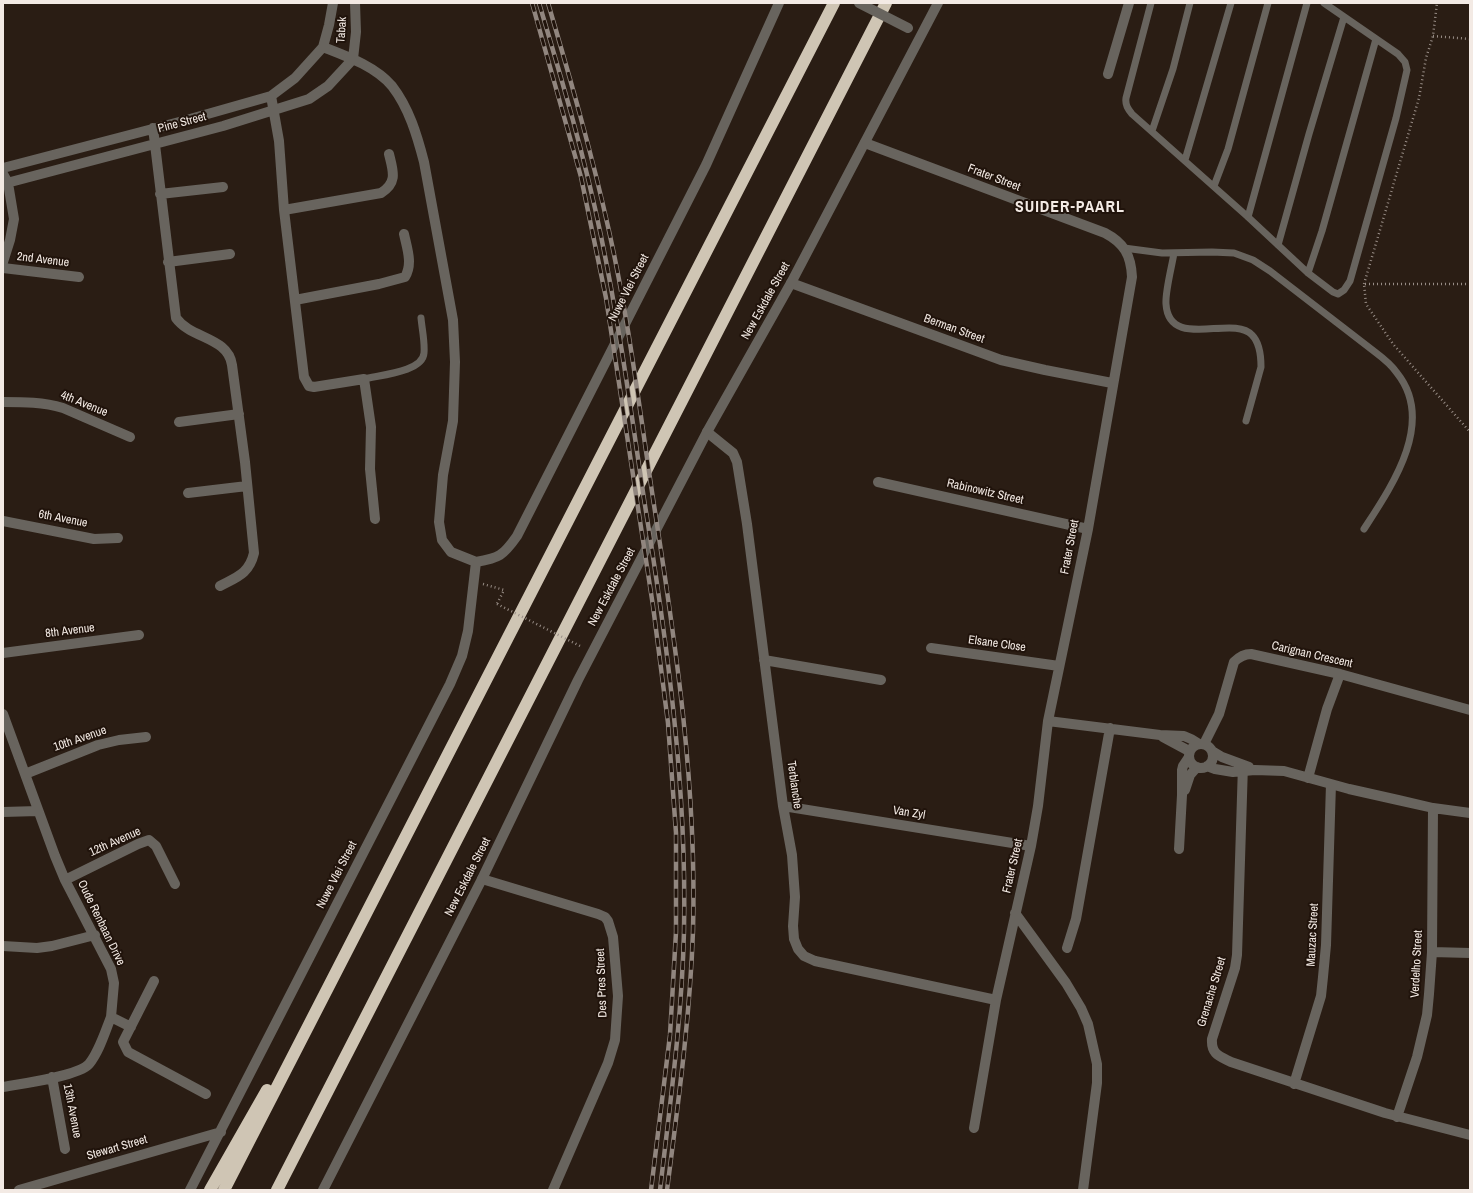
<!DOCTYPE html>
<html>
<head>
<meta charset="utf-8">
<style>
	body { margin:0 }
	#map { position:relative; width:1473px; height:1193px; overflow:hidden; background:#2a1d14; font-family:"Archivo Narrow",sans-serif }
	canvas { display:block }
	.frame { position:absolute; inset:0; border:4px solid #f3eae4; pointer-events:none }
</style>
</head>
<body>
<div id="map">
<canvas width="1473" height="1193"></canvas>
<div class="frame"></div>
</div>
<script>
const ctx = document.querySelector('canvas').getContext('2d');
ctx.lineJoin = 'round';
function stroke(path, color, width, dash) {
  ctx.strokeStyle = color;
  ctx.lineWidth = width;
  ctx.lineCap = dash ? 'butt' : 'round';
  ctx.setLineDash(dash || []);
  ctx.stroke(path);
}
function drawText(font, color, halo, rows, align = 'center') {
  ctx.font = font + ' "Archivo Narrow",sans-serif';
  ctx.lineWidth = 4;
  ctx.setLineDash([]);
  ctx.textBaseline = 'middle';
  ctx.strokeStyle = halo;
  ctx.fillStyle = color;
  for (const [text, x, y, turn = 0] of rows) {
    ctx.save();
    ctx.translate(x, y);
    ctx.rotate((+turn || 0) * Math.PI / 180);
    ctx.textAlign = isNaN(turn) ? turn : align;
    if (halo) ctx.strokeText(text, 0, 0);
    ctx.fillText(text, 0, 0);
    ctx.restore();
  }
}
const path = new Path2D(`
	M1433,36L1470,39
	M1364,284L1419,98L1426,58L1433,36L1437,3
	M1470,284H1364L1366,304L1393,344L1470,432
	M483,584L504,590L497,604`);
const service = new Path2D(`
	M1151,3L1126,98C1125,105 1128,109 1132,114L1248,217L1308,273L1333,292L1338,294L1344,290L1350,281L1396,118L1407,70L1405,62L1398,54L1324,3
	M1152,131L1173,69L1190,3
	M1185,160L1231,3
	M1214,186L1228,149L1268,3
	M1248,217L1307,3
	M1278,245L1309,134L1344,17
	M1124,248L1162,253L1212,252L1234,253L1253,260L1270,271L1375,352C1383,358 1391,364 1397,373C1436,422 1392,486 1364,529
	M1174,253C1172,266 1165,292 1166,304C1169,351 1233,314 1252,335C1260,343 1261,357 1261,367L1246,421
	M1308,273L1322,231L1376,39
	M364,379C379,375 423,372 424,353C425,342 422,329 421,318`);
const minor = new Path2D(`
	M323,47C346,56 375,66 392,86C409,108 417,135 424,162L453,320L455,362L453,421L443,475L439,522L442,540L451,552L476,562
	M1108,74L1129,3
	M271,96L279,141L284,210L304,377L309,386L314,387L364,379L371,427L370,469L375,519
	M153,128L176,318C191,339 228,337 232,365L245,462L254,553C249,574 237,577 220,586
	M865,143L1105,233C1124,243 1131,255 1132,277L1088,529L1048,721L1038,806L1031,846L996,1000L974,1128
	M3,168L183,121L271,96L295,78L323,47L329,25L333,3
	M3,174L8,183L14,219L10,240L3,262
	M3,184L223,126L309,99L328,86L353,59L356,32L355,3
	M160,194L223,187
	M284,210L381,193C398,182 393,171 389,154
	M168,262L230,254
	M3,268L79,277
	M791,283L1001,360L1045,370L1112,383
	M295,300L379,284L405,277C413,264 407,248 404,234
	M3,402C24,402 43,402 63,408L130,437
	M179,422L239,414
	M707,432L733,453L737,462L747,524L783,806L792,855L795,897L793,926L794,939L798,949L804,956L815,961L996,1000
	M878,482L1088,529
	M188,493L247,486
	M3,521L94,539L118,538
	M931,648L1059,666
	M3,653L139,635
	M764,660L881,680
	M3,714L55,856L65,880L111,969L114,983L111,1017L131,1027
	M1048,721L1160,735L1184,736L1191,739L1199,744
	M1163,737L1189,751
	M1204,744L1219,714L1234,662C1239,657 1244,654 1251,654L1340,674L1470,710
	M1189 756a12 12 0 1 1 24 0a12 12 0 1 1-24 0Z
	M1212,751L1222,757L1249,767
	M1243,765L1237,955L1235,968L1212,1039C1211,1054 1219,1056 1231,1062L1385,1113L1470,1135
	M1207,766L1215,769L1233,772L1255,770L1284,771L1349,789L1398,800L1433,808L1470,813
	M25,774L98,745L119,740L146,737
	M1308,778L1327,709L1340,674
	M1185,790L1190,775L1197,767
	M783,806L1031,846
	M3,812L38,811
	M1179,849L1182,795V770L1183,766L1189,757
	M482,879L598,914L605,917L608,921L613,937L618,996L615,1040L608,1063L553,1190
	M65,880L138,844L149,840L156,846L175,884
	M1015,913L1066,983L1081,1008L1088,1024L1097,1064V1083L1083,1190
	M3,946L37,948L52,946L95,935
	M1067,948L1076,919L1110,728
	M1432,952L1470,953
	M154,981L123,1042L128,1052L206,1094
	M52,1077L65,1149
	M1294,1084L1321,996L1323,977L1326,945L1331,784
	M3,1087C20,1084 79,1076 89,1064C99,1052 105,1032 111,1017
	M1397,1117L1417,1057L1427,1015L1429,994L1432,952L1433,808
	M19,1190L221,1132
	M190,1190L450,684L462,656L468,631L476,562C499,558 503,556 517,536L706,165L779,3`);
const tertiary = new Path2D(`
	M323,1190L482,879L578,680L707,432L791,283L938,3`);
const motorway = new Path2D(`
	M210,1190L267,1090
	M224,1190L834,3
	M277,1190L886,3`);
const rail = new Path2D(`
	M532,3L581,177L606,298L653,606L668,723L676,833V932L670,1035L651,1190
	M539,3C562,80 585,158 601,236C619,323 631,411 644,499C667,642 687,786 684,931C682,1018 670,1104 660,1190
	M548,3C570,78 592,154 609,231C629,320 640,414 654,505C676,646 697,788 693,931C690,1018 678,1104 667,1190`);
const pathBridge = new Path2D(`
	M497,604L582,647`);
const minorBridge = new Path2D(`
	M859,3L908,28`);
const streetNames = [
	["Tabak",342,30,-86],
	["Pine Street",182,123,-15],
	["Frater Street",994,178,21],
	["2nd Avenue",43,260,7],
	["Nuwe Vlei Street",629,288,-63],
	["New Eskdale Street",766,301,-61],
	["Berman Street",954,329,20],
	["4th Avenue",84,404,22],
	["Rabinowitz Street",985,492,13],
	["6th Avenue",63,519,11],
	["Frater Street",1070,547,-79],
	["New Eskdale Street",612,587,-62],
	["8th Avenue",70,631,-7],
	["Elsane Close",997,644,8],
	["Carignan Crescent",1312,655,13],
	["10th Avenue",80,739,-19],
	["Terblanche",794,785,82],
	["Van Zyl",909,813,9],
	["12th Avenue",115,842,-24],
	["Frater Street",1013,866,-77],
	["Nuwe Vlei Street",337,875,-63],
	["New Eskdale Street",468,877,-63],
	["Oude Renbaan Drive",101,923,64],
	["Mauzac Street",1313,935,-87],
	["Verdelho Street",1417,964,-87],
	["Des Pres Street",602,983,-92],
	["Grenache Street",1212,992,-73],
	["13th Avenue",72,1111,79],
	["Stewart Street",117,1148,-16]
];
const districtNames = [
	["SUIDER-PAARL",1070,208]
];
stroke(path, '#988d86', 2.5, [1, 3]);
stroke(service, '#68645e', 7);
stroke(minor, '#68645e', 10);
stroke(tertiary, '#68645e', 10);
stroke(motorway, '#cfc5b4', 12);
stroke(rail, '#91867f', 4.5);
stroke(rail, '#20130b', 3, [9]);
stroke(pathBridge, '#988d86', 2.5, [1, 3]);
stroke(minorBridge, '#68645e', 10);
drawText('12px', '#f3eae4', '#20130b', streetNames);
ctx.letterSpacing = '1px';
drawText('bold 16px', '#f3eae4', '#20130b', districtNames);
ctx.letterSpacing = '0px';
</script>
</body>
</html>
